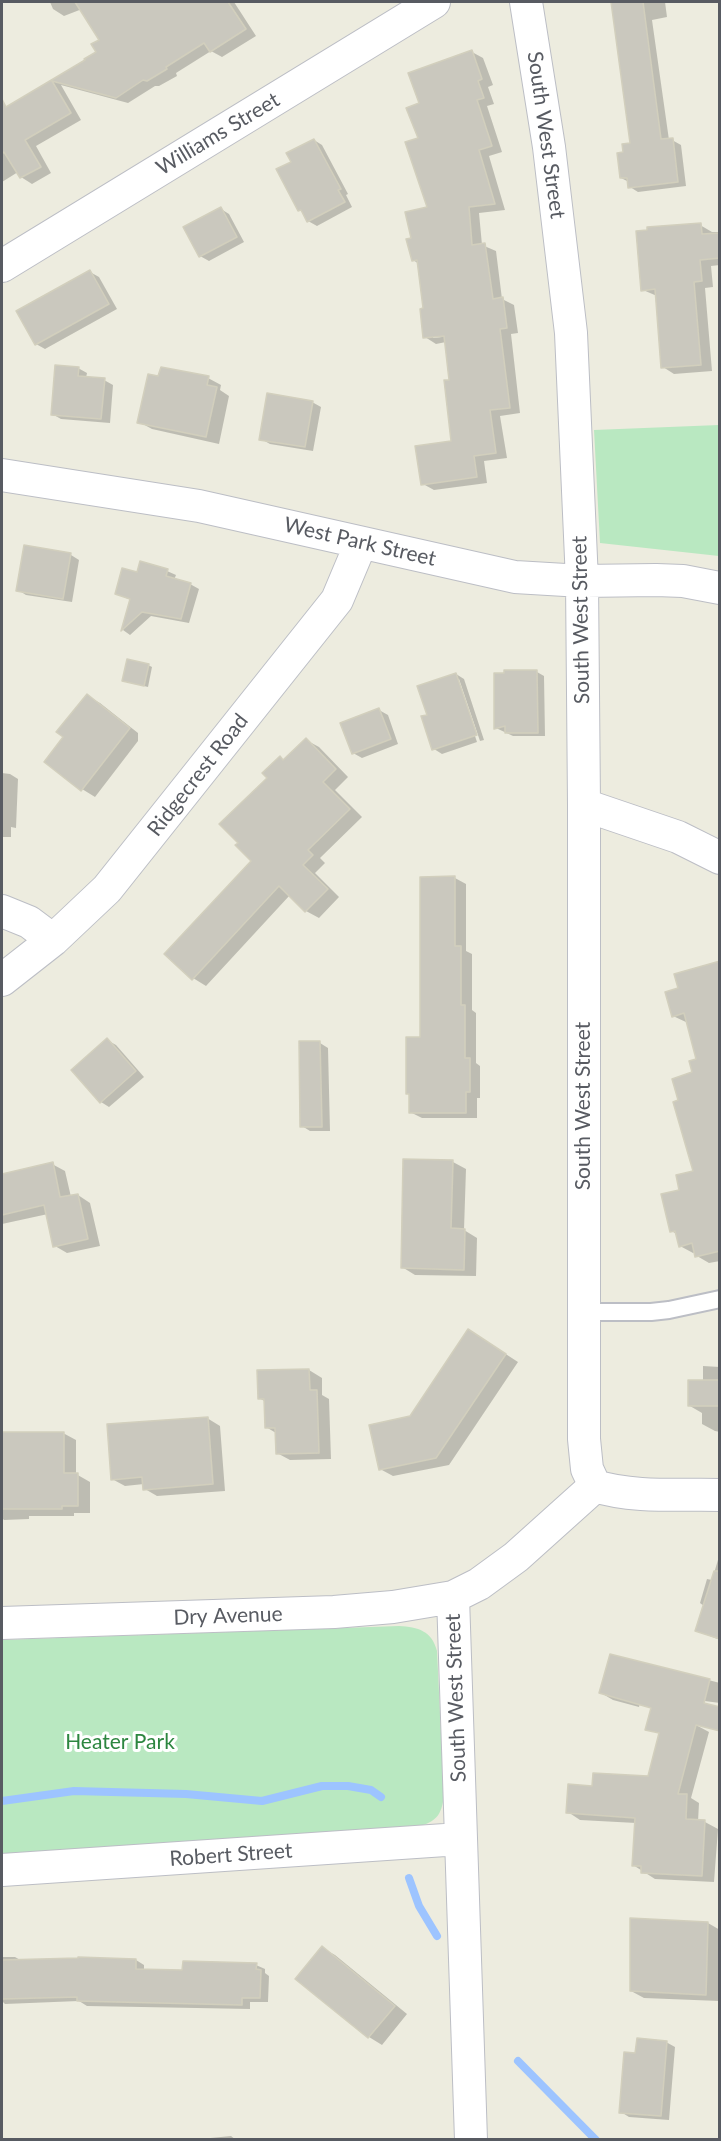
<!DOCTYPE html>
<html>
<head>
<meta charset="utf-8">
<style>
	body { margin:0 }
	#map { position:relative; width:721px; height:2141px; overflow:hidden; background:#edecdf; font-family:Lato,sans-serif }
	canvas { display:block }
	.frame { position:absolute; inset:0; border:3px solid #585b62; pointer-events:none }
</style>
</head>
<body>
<div id="map">
<canvas width="721" height="2141"></canvas>
<div class="frame"></div>
</div>
<script>
const ctx = document.querySelector('canvas').getContext('2d');
ctx.lineJoin = 'round';
function paint(path, color) {
  ctx.fillStyle = color;
  ctx.fill(path, 'evenodd');
}
function stroke(path, color, width, dash) {
  ctx.strokeStyle = color;
  ctx.lineWidth = width;
  ctx.lineCap = dash ? 'butt' : 'round';
  ctx.setLineDash(dash || []);
  ctx.stroke(path);
}
function drawText(font, color, halo, rows, align = 'center') {
  ctx.font = font + ' Lato,sans-serif';
  ctx.lineWidth = 6;
  ctx.setLineDash([]);
  ctx.textBaseline = 'middle';
  ctx.strokeStyle = halo;
  ctx.fillStyle = color;
  for (const [text, x, y, turn = 0] of rows) {
    ctx.save();
    ctx.translate(x, y);
    ctx.rotate((+turn || 0) * Math.PI / 180);
    ctx.textAlign = isNaN(turn) ? turn : align;
    if (halo) ctx.strokeText(text, 0, 0);
    ctx.fillText(text, 0, 0);
    ctx.restore();
  }
}
const green = new Path2D(`
	M719,425V556L600,543L594,430Z
	M399,1626C418,1627 432,1631 437,1651L444,1796C441,1816 437,1821 417,1827L2,1856V1640Z`);
const shadow = new Path2D(`
	M50,2H93L95,4L64,16L53,9Z
	M114,2H234L256,36L222,57L211,51L176,73L177,76L159,86H155L128,103L61,85L81,120L36,146L51,173L32,184L21,177L18,172L2,182V127L11,122L4,110L87,61L98,52L101,40L87,18Z
	M612,2H665L667,17L652,20L669,140H672L681,145L686,186L638,192L630,187L629,182L621,178L625,154L632,145Z
	M472,52L483,58L493,85L488,87L494,104L487,106L502,152L489,156L505,210L479,213L482,245L496,251L502,299L514,305L518,333L511,334L520,413L500,416L507,458L484,461L487,483L434,490L423,484L453,442L451,381L446,342L436,344L425,337L424,309L419,264L413,260V240L429,208L420,139L421,104ZM433,335L451,336L433,338Z
	M314,140L322,145L348,194L346,195L352,207L317,226L308,221L304,213L300,210L293,163Z
	M221,209L229,214L244,242L209,261L200,256Z
	M700,225L712,232H720V265L711,266L713,287L705,288L712,371L674,374L663,367L657,296L643,290Z
	M90,272L99,277L117,309L45,349L36,344Z
	M78,368L87,373L86,378L104,380L113,385L110,423L61,419L52,414Z
	M208,378L221,385L220,390L229,396L219,444L152,429L139,422Z
	M312,402L321,407L313,451L270,444L261,439Z
	M71,555L79,560L72,602L26,595L18,590Z
	M167,571L176,575L174,580L190,584L199,589L189,623L151,616L130,635L123,630L131,600L116,594L138,574Z
	M148,665L152,667L148,687L124,681Z
	M537,672L544,676L545,736H513L496,728Z
	M456,674L464,679L484,740L480,741L459,679H456L477,742L442,754L434,749Z
	M87,696L100,703L138,733V741L95,797L82,789L66,737Z
	M379,710L388,715L398,744L362,758L353,753Z
	M306,740L319,747L348,777L335,790L362,817L320,858L325,863L315,873L339,897L319,918L306,911L290,895L206,986L193,978L253,861L269,778L280,758L285,761Z
	M2,773L10,774L18,779L16,828L11,827V837H2Z
	M455,878L466,884V951L472,954V1010L476,1013V1063L480,1066V1098H477V1118H422L410,1112V1095L407,1093L422,1038Z
	M720,963V1261L709,1263L697,1256L696,1252L693,1253L680,1246L677,1234L671,1231L681,1191L695,1172L680,1101L694,1073L698,1060L688,1023L673,1016L680,989Z
	M107,1040L116,1045L144,1077L109,1107L101,1102Z
	M320,1043L328,1048L330,1131H310L302,1126Z
	M453,1162L466,1169L464,1230L477,1238L476,1276L415,1275L402,1267Z
	M52,1164L65,1171L71,1197L78,1195L90,1203L100,1246L67,1253L55,1246L48,1214L2,1224V1175Z
	M481,1338L518,1362L449,1465L393,1476L380,1469L411,1417Z
	M703,1366L720,1367V1432L715,1431L702,1424V1413L690,1406L703,1382Z
	M309,1370L322,1378V1395L329,1399L331,1459L290,1460L277,1453L276,1433L266,1427V1402L259,1398Z
	M207,1418L220,1426L225,1491L157,1496L145,1489L144,1484L125,1486L112,1479Z
	M2,1433H63L76,1440V1474L90,1482V1513H74V1516H29V1519L4,1520L2,1518Z
	M720,1553V1640L697,1631L704,1606L700,1603L707,1579L712,1580Z
	M611,1655L720,1683V1703L642,1693L639,1707L613,1700L601,1693Z
	M696,1725L709,1732L691,1798L699,1803L698,1822H705L718,1829L714,1882L655,1879L633,1865L636,1823L580,1820L568,1812L593,1787L649,1778Z
	M632,1920L708,1923L720,1930L719,2001L644,1998L631,1991Z
	M322,1948L335,1955L407,2014L382,2045L369,2037L297,1978Z
	M2,1957H15L22,1961L136,1960L144,1965V1970L184,1972L256,1965L265,1969V1973L269,1976L268,2002H250V2009L87,2006L79,2001L5,2004L2,2001Z
	M666,2042L675,2047L669,2120L629,2117L621,2112L637,2054Z
	M231,2136L236,2140H190Z`);
const stream = new Path2D(`
	M2,1801L74,1791L186,1794L262,1801L322,1786H348L371,1790L381,1797
	M409,1878L419,1906L437,1936
	M518,2061L596,2140`);
const building = new Path2D(`
	M75,2H228L246,29L210,52L204,43L166,67L167,69L147,81L143,80L116,98L52,81L71,113L25,140L41,167L20,178L4,152L2,154V99L6,107L85,60L84,59L96,52L91,44L99,40Z
	M611,2H643L661,139L673,138L678,182L628,188L627,178H620L617,153L623,152L622,144L630,143Z
	M472,50L482,79L478,81L484,98L477,100L492,146L479,150L495,204L469,207L472,245L485,243L493,299L503,297L507,328L500,329L510,408L490,410L496,453L474,456L477,477L421,485L415,446L451,441L444,380H449L444,336L423,338L420,309L423,308L417,260L412,261L406,239L411,238L405,212L427,207L405,142L418,138L406,108L419,103L408,73Z
	M314,139L341,189L338,190L345,202L307,222L301,210L298,211L276,169L291,162L286,153Z
	M221,207L237,237L199,257L183,227Z
	M701,223L702,234L720,233V258L700,260L702,281L694,282L701,365L661,368L655,289L641,291L636,231L647,230V227Z
	M90,270L109,304L35,345L16,311Z
	M55,365L79,367L78,376L105,378L101,419L51,415Z
	M161,367L209,376L207,385L217,387L206,437L137,423L148,374L158,376Z
	M267,393L313,401L305,447L259,440Z
	M24,545L71,553L63,599L16,591Z
	M140,561L168,569L166,576L191,583L181,619L142,612L121,631L130,599L115,594L122,568L137,572Z
	M127,659L149,664L144,686L122,681Z
	M504,670H537L538,733H505V726L494,729V673H504Z
	M456,673L477,735L432,750L421,716L427,715L417,686Z
	M87,694L130,728L81,791L44,762L63,737L56,732Z
	M379,708L391,739L352,754L340,723Z
	M306,738L336,769L323,782L350,809L308,850L313,855L303,865L328,889L305,912L279,886L192,980L164,954L251,861L235,845L238,843L219,824L267,778L262,773L280,756L283,760Z
	M455,876V946H461V1005H465V1058H470V1092H466V1113H409V1094H406V1037H420V877Z
	M720,961V1251L695,1257L692,1243L679,1247L675,1231L670,1232L661,1194L679,1190L676,1175L693,1171L673,1102L678,1100L672,1079L692,1072L689,1061L696,1059L684,1013L672,1017L665,992L678,988L674,974Z
	M107,1038L136,1071L100,1103L71,1070Z
	M299,1041H320L322,1127H300Z
	M403,1159L453,1160L451,1228L465,1229L464,1270L401,1268Z
	M53,1162L60,1197L78,1194L88,1239L53,1247L44,1205L2,1215V1174Z
	M468,1329L506,1354L436,1458L379,1470L369,1425L410,1416Z
	M309,1369L310,1390H317L319,1453L276,1454L275,1428H265L264,1399H258L257,1370Z
	M688,1380H720V1406H688Z
	M208,1417L213,1484L143,1490L142,1477L111,1480L107,1424Z
	M2,1432H64V1473H78V1506H62V1509H2Z
	M714,1571H720V1639L695,1631Z
	M610,1654L710,1679L704,1703L720,1707V1731L696,1725L678,1794H687L686,1819L705,1820L702,1876L641,1873V1866H632L635,1818L566,1813L568,1784L592,1786L593,1773L648,1776L659,1733L645,1730L651,1708L599,1693Z
	M630,1918L708,1922L706,1995L630,1991Z
	M322,1946L395,2006L368,2038L295,1979Z
	M78,1957L136,1959V1969L182,1970L183,1961L257,1963L256,1969L261,1970L260,1998H242V2005L77,2001V1997L2,1999V1960L78,1958Z
	M637,2038L667,2041L661,2116L619,2113L624,2052L635,2053Z`);
const service = new Path2D(`
	M583,1312H651L669,1310L720,1299`);
const minor = new Path2D(`
	M526,2L549,147L571,333L582,581L584,805V1439L587,1469L595,1486
	M2,266L434,2
	M2,475L199,506L515,577L582,581L656,580L683,581L720,588
	M584,805L678,837L720,858
	M2,911L29,922L53,940
	M2,980L53,940L107,889L337,600L361,543
	M595,1486C632,1498 681,1494 720,1495
	M453,1597L471,2140
	M2,1623L334,1612L393,1607L453,1597L479,1584L516,1557L595,1486
	M2,1870L460,1839`);
const streetNames = [
	["Williams Street",218,134,-31],
	["South West Street",546,135,82],
	["West Park Street",360,542,13],
	["South West Street",581,620,-91],
	["Ridgecrest Road",198,775,-52],
	["South West Street",583,1106,-90],
	["Dry Avenue",228,1616,-2],
	["South West Street",456,1698,-92],
	["Robert Street",231,1855,-4]
];
const parkNames = [
	["Heater Park",120,1742]
];
paint(green, '#b9e8c1');
paint(shadow, '#0003');
stroke(stream, '#9dc4ff', 8);
paint(building, '#cac8be');
stroke(building, '#d2cfbd', 1.5);
stroke(service, '#bcbec5', 20);
stroke(minor, '#bcbec5', 34);
stroke(service, '#fff', 16);
stroke(minor, '#fff', 32);
drawText('21px', '#585b62', '#fff', streetNames);
drawText('21px', '#2d8640', '#fff', parkNames);
</script>
</body>
</html>
